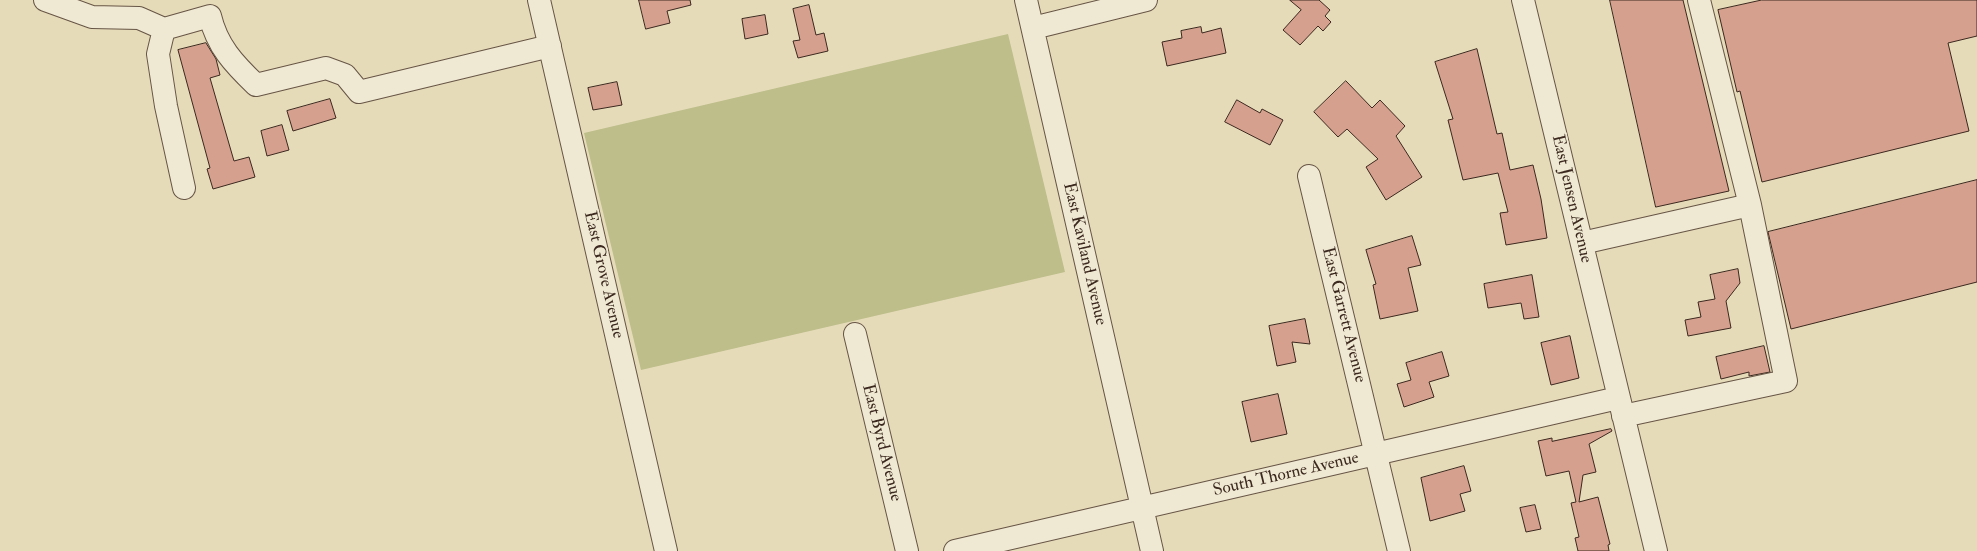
<!DOCTYPE html>
<html>
<head>
<meta charset="utf-8">
<style>
	body { margin:0 }
	canvas { display:block; background:#e6dbb9 }
</style>
</head>
<body>
<canvas width="1977" height="551"></canvas>
<script>
const ctx = document.querySelector('canvas').getContext('2d');
ctx.lineJoin = 'round';
function paint(path, color) {
  ctx.fillStyle = color;
  ctx.fill(path, 'evenodd');
}
function stroke(path, color, width, dash) {
  ctx.strokeStyle = color;
  ctx.lineWidth = width;
  ctx.lineCap = dash ? 'butt' : 'round';
  ctx.setLineDash(dash || []);
  ctx.stroke(path);
}
function drawText(font, color, halo, rows, align = 'center') {
  ctx.font = font + ' "IM FELL Double Pica",serif';
  ctx.lineWidth = 3.5;
  ctx.setLineDash([]);
  ctx.textBaseline = 'middle';
  ctx.strokeStyle = halo;
  ctx.fillStyle = color;
  for (const [text, x, y, turn = 0] of rows) {
    ctx.save();
    ctx.translate(x, y);
    ctx.rotate((+turn || 0) * Math.PI / 180);
    ctx.textAlign = isNaN(turn) ? turn : align;
    if (halo) ctx.strokeText(text, 0, 0);
    ctx.fillText(text, 0, 0);
    ctx.restore();
  }
}
const green = new Path2D(`
	M1008,34L1065,272L641,370L584,133Z`);
const building = new Path2D(`
	M639,0H690L691,5L667,11L670,23L646,29Z
	M1290,0H1319L1330,10L1325,16L1331,22L1323,31L1318,26L1300,45L1283,30L1301,10Z
	M1610,0H1683L1729,191L1656,207Z
	M1762,0H1977V36L1948,43L1969,131L1762,182L1740,91L1737,92L1718,10Z
	M809,5L816,35L824,33L828,51L798,58L793,41L800,40L793,9Z
	M765,15L768,34L745,39L742,19Z
	M1201,27L1202,33L1221,28L1226,53L1167,66L1162,42L1182,38L1181,31Z
	M206,43L216,59L220,75L210,78L234,161L249,157L255,177L213,189L207,169L210,168L178,50Z
	M1477,49L1497,134L1502,133L1510,170L1533,165L1541,199L1547,238L1506,245L1500,213L1508,212L1498,173L1463,180L1448,120L1453,119L1435,62Z
	M1346,81L1372,108L1380,100L1405,126L1396,136L1422,177L1386,200L1366,167L1378,159L1347,129L1338,137L1314,112Z
	M617,82L622,105L593,110L588,88Z
	M330,99L336,118L293,131L287,111Z
	M1237,100L1260,113L1262,109L1283,120L1270,145L1225,122Z
	M282,125L289,150L267,156L261,131Z
	M1977,180V282L1791,329L1768,232Z
	M1412,236L1421,265L1408,268L1418,311L1380,319L1373,285L1376,284L1366,250Z
	M1738,269L1740,283L1726,301L1731,328L1688,336L1685,320L1701,317L1698,302L1715,299L1710,275Z
	M1532,275L1539,317L1524,319L1521,303L1488,308L1484,284Z
	M1305,319L1310,344L1292,342L1296,362L1277,366L1269,326Z
	M1570,336L1579,378L1551,385L1541,343Z
	M1764,346L1770,372L1749,376V372L1721,379L1716,357Z
	M1442,352L1449,376L1429,382L1434,397L1404,407L1397,384L1411,380L1406,363Z
	M1278,394L1287,434L1251,442L1242,402Z
	M1611,429L1612,431L1589,444L1596,472L1583,475L1579,502L1598,497L1610,544L1608,545L1609,551H1578L1575,538L1579,537L1571,503L1576,502L1569,471L1546,476L1538,441L1552,438V441Z
	M1464,466L1471,491L1460,494L1465,511L1430,521L1421,478Z
	M1535,505L1541,529L1526,532L1520,508Z`);
const minor = new Path2D(`
	M45,0L92,17L139,18L164,29L210,16C217,46 234,64 256,85L326,68L345,75L359,92L550,46
	M539,0L666,551
	M1026,0L1152,551
	M1523,0L1656,551
	M1033,28L1146,0
	M164,29L158,54L166,106L184,188
	M1309,176L1399,551
	M1582,243L1750,205
	M855,334L907,551
	M1623,416L1786,381L1750,205L1699,0
	M955,551L1618,398`);
const streetNames = [
	["East Jensen Avenue",1571,199,77],
	["East Kaviland Avenue",1084,254,77],
	["East Grove Avenue",603,275,77],
	["East Garrett Avenue",1343,315,76],
	["East Byrd Avenue",881,443,76],
	["South Thorne Avenue",1286,475,-13]
];
paint(green, '#bdbe8a');
paint(building, '#d6a08f');
stroke(building, '#3b281e', 1);
stroke(minor, '#665545', 24);
stroke(minor, '#efe8d2', 22);
drawText('17px', '#3b281e', '#efe8d2', streetNames);
</script>
</body>
</html>
